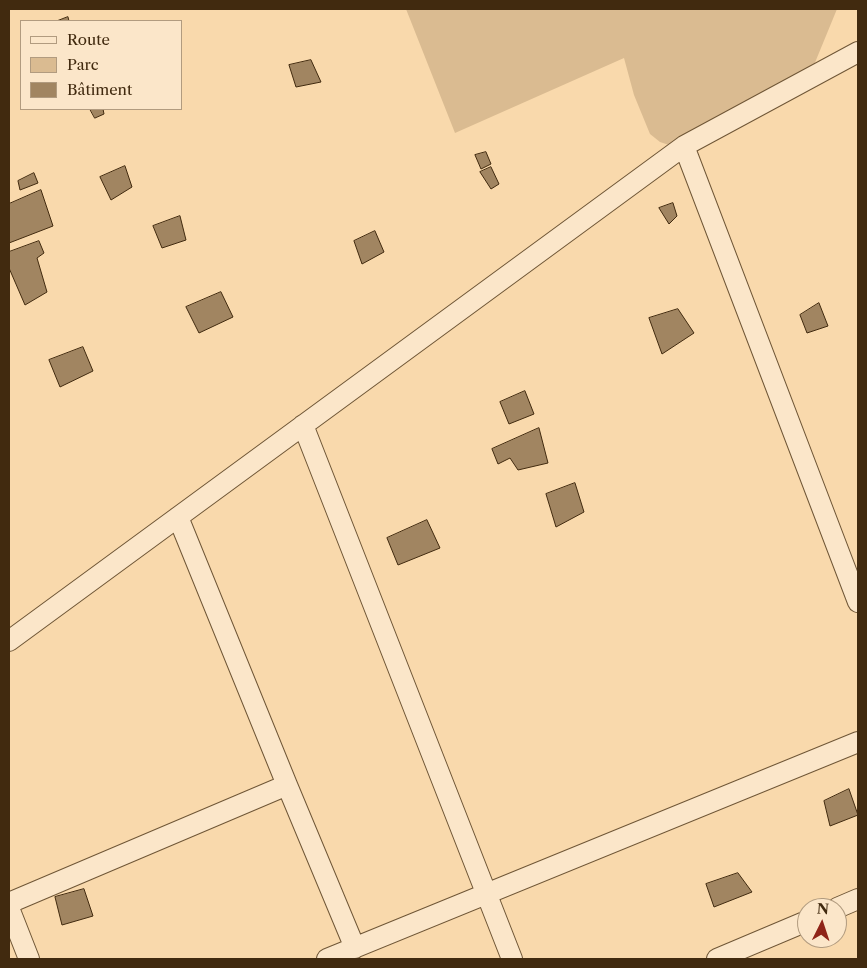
<!DOCTYPE html>
<html>
<head>
<meta charset="utf-8">
<style>
	body { margin:0 }
	#map { position:relative; width:867px; height:968px; overflow:hidden; background:#f9d9ac; font-family:"Libre Caslon Text",serif }
	canvas { display:block }
	.frame { position:absolute; inset:0; border:10px solid #412a0f; pointer-events:none }
	.legend { position:absolute; left:20px; top:20px; width:162px; height:90px; box-sizing:border-box; background:#fbe6c9; border:1px solid #b19b7f; margin:0; padding:6px 9px; list-style:none; font-size:15px; color:#412a0f }
	.legend li { display:flex; align-items:center; gap:10px; height:25px }
	.legend b { width:25px; border:1px solid #b19b7f }
	.north { position:absolute; left:797px; top:898px; width:50px; height:50px; box-sizing:border-box; background:#fbe6c9; border:1px solid #b19b7f; border-radius:50%; rotate:4deg; font-size:14px; font-weight:700; line-height:20px; text-align:center; color:#412a0f }
	.north::after { content:''; display:block; margin:auto; width:18px; height:22px; background:#8f2418; clip-path:polygon(50% 0,100% 100%,50% 72%,0 100%) }
</style>
</head>
<body>
<div id="map">
<canvas width="867" height="968"></canvas>
<div class="frame"></div>
<ul class="legend">
<li><b style="height:6px;background:#fbe6c9"></b>Route</li>
<li><b style="height:14px;background:#dabb91"></b>Parc</li>
<li><b style="height:14px;background:#a18561"></b>Bâtiment</li>
</ul>
<div class="north">N</div>
</div>
<script>
const ctx = document.querySelector('canvas').getContext('2d');
ctx.lineJoin = 'round';
function paint(path, color) {
  ctx.fillStyle = color;
  ctx.fill(path, 'evenodd');
}
function stroke(path, color, width, dash) {
  ctx.strokeStyle = color;
  ctx.lineWidth = width;
  ctx.lineCap = dash ? 'butt' : 'round';
  ctx.setLineDash(dash || []);
  ctx.stroke(path);
}
const green = new Path2D(`
	M406,9H837L814,65L669,145L660,142L650,134L634,95L624,58L455,133Z`);
const building = new Path2D(`
	M68,17L69,21H57Z
	M311,60L321,82L296,87L289,65Z
	M90,109H103L104,114L95,118Z
	M486,152L491,164L481,169L475,155Z
	M125,166L132,187L111,200L100,177Z
	M491,167L499,184L491,189L480,172Z
	M34,173L38,183L20,190L18,181Z
	M41,190L53,226L9,243V204Z
	M673,203L677,216L669,224L659,208Z
	M180,216L186,240L162,248L153,226Z
	M375,231L384,252L362,264L354,241Z
	M39,241L44,253L37,258L47,292L25,305L9,268V252Z
	M221,292L233,317L199,333L186,307Z
	M819,303L828,326L807,333L800,315Z
	M678,309L694,333L662,354L649,318Z
	M83,347L93,371L60,387L49,360Z
	M525,391L534,414L509,424L500,402Z
	M539,428L548,463L518,470L510,458L498,464L492,449Z
	M575,483L584,512L556,527L546,494Z
	M427,520L440,548L398,565L387,538Z
	M849,789L858,815L830,826L824,801Z
	M738,873L752,892L714,907L706,884Z
	M84,889L93,916L62,925L55,897Z`);
const minor = new Path2D(`
	M684,146L858,602
	M303,425L512,959
	M178,517L287,785L355,948
	M9,641L684,146L858,52
	M9,903L287,785
	M9,908L29,959
	M837,908L858,899
	M327,959L858,742
	M717,959L807,921`);
paint(green, '#dabb91');
paint(building, '#a18561');
stroke(building, '#412a0f', 1);
stroke(minor, '#6f5636', 22);
stroke(minor, '#fbe6c9', 20);
</script>
</body>
</html>
